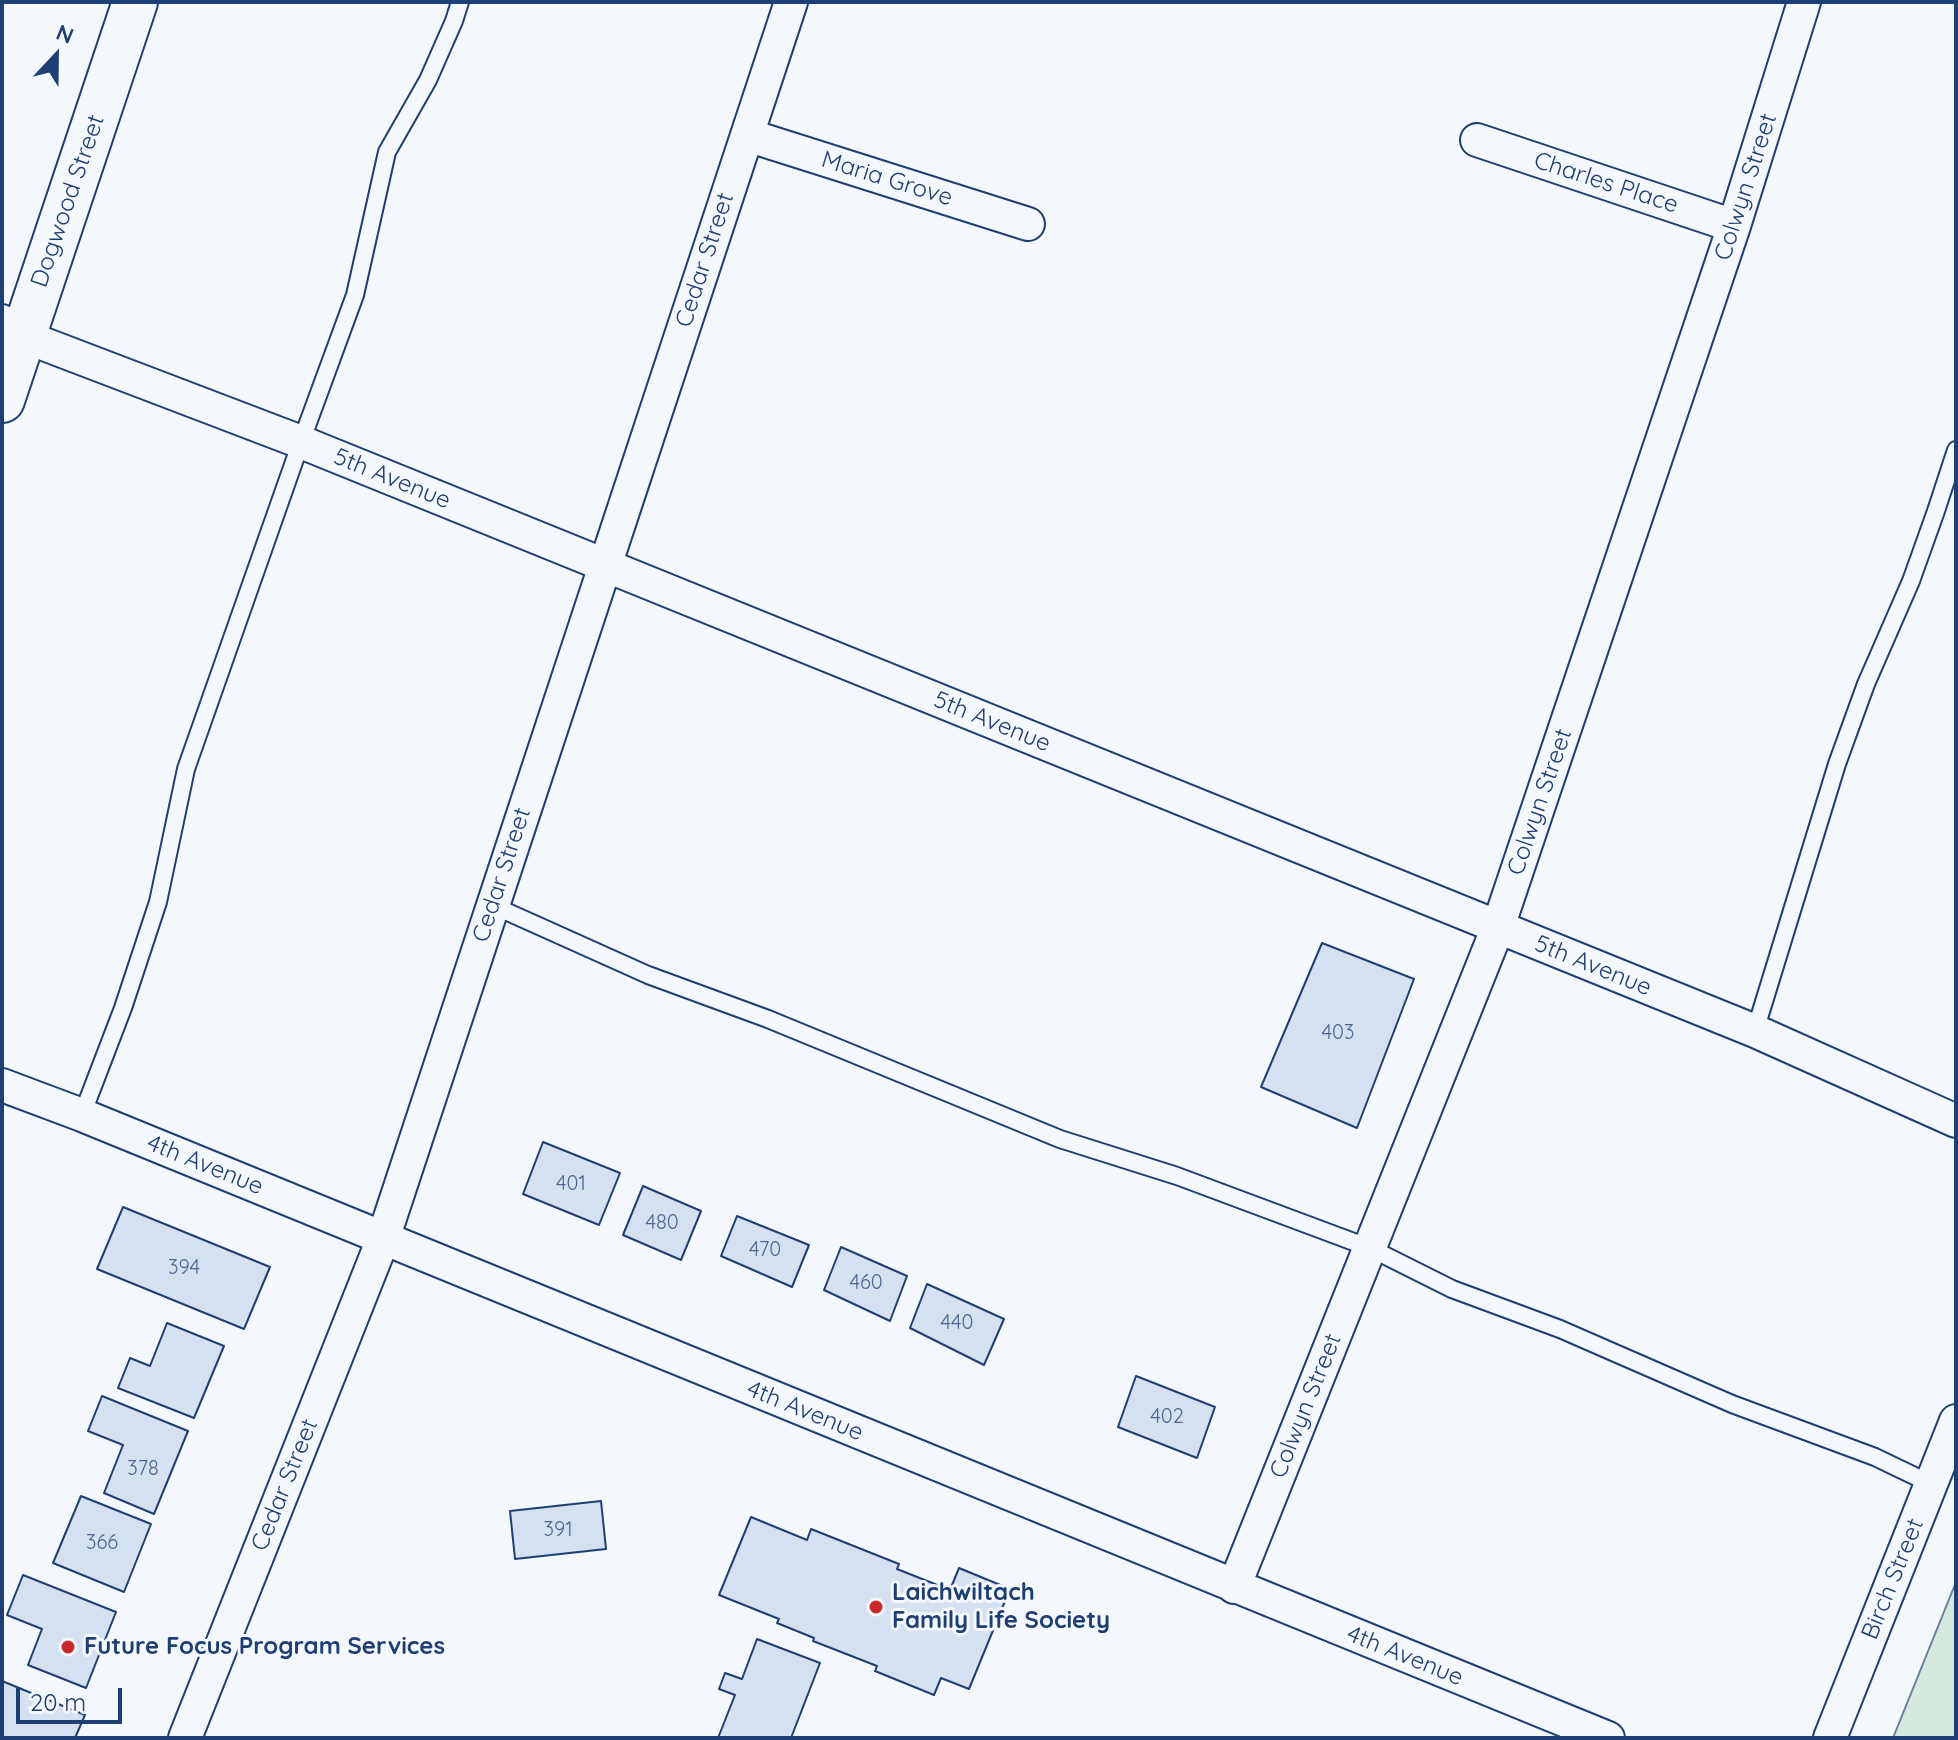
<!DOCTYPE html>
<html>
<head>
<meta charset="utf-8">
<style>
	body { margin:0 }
	#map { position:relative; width:1958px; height:1740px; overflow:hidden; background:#f4f7fb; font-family:Quicksand,sans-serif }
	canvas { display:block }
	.frame { position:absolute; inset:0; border:4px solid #1d3f73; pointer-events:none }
	.north { position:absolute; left:16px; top:16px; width:80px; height:80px; -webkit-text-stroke:6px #f4f7fb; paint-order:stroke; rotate:22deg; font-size:22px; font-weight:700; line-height:32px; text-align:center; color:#1d3f73 }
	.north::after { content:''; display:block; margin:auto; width:28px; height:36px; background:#1d3f73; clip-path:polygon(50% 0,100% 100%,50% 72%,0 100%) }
	.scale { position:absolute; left:16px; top:1688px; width:106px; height:36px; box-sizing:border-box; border:4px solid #1d3f73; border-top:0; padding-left:10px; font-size:24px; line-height:28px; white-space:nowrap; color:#1d3f73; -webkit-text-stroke:6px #f4f7fb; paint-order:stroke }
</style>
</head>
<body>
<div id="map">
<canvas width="1958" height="1740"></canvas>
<div class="frame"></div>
<div class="north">N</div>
<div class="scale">20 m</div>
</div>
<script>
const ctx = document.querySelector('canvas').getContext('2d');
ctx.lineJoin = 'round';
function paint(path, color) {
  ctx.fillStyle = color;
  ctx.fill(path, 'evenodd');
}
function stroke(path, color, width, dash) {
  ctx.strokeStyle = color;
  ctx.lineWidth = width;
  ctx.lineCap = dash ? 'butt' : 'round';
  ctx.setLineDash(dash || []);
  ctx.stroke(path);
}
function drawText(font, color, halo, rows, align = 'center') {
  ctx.font = font + ' Quicksand,sans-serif';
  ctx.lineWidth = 6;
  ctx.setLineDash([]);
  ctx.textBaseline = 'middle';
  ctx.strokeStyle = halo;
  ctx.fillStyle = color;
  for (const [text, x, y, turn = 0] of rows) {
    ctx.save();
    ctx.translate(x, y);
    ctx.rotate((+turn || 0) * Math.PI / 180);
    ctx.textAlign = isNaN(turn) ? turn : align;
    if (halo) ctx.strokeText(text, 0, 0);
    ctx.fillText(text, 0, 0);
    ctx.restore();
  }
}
const green = new Path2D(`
	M1956,1582V1738H1893Z`);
const building = new Path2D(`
	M1322,943L1414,979L1357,1128L1261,1087Z
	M543,1142L620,1173L599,1225L523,1194Z
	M643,1186L701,1211L681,1260L623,1235Z
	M123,1207L270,1267L244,1329L97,1269Z
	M737,1216L809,1245L792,1287L721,1256Z
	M841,1247L907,1276L890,1321L824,1290Z
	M927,1284L1004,1319L984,1365L910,1328Z
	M167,1323L224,1346L194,1418L118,1388L130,1358L150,1366Z
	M1136,1376L1215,1407L1197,1458L1118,1427Z
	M102,1396L188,1431L154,1514L104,1493L123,1445L88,1431Z
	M81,1496L151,1524L124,1592L53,1563Z
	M601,1501L606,1549L515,1559L510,1511Z
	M751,1517L807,1540L811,1529L899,1564L897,1569L950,1590L959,1568L1010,1589L969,1689L941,1678L934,1695L875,1671L877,1666L813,1641L814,1638L777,1623L779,1619L719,1595Z
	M23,1575L116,1612L86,1688L28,1665L42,1629L7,1615Z
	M757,1639L820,1663L791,1738H718L735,1695L719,1689L725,1673L742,1679Z
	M2,1681L85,1715L75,1738H2Z`);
const service = new Path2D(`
	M492,905L648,975L768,1019L1060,1139L1177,1176L1370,1248L1452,1289L1560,1329L1732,1404L1875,1457L1931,1484
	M1755,1031L1837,764L1866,684L1911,581L1936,511L1956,450
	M82,1115L123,1008L158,902L186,769L301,442L355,295L387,152L428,80L454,21L460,2`);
const minor = new Path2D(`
	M747,135L1028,224
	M1477,140L1734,226
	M2,321L23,336L301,442L1755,1031L1956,1121
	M2,1085L82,1115L1608,1738
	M1234,1587L1498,927L1734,226L1804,2
	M185,1738L383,1239L791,2
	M1830,1738L1956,1421`);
const secondary = new Path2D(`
	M2,400L135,2`);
const markers = [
	[876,1607,8,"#c62828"],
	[68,1647,8,"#c62828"]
];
const numberNames = [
	["403",1338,1033],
	["401",571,1184],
	["480",662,1223],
	["470",765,1250],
	["394",184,1268],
	["460",866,1283],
	["440",957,1323],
	["402",1167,1417],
	["378",143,1469],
	["391",558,1530],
	["366",102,1543]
];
const streetNames = [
	["Maria Grove",887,179,17],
	["Charles Place",1606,183,18],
	["Colwyn Street",1746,187,-72],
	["Dogwood Street",68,201,-71],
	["Cedar Street",705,260,-72],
	["5th Avenue",392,479,22],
	["5th Avenue",992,722,22],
	["Colwyn Street",1540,802,-71],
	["Cedar Street",502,875,-72],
	["5th Avenue",1593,966,22],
	["4th Avenue",205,1165,22],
	["Colwyn Street",1306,1406,-68],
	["4th Avenue",805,1411,22],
	["Cedar Street",285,1485,-68],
	["Birch Street",1893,1579,-68],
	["4th Avenue",1405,1656,22]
];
const poiNames = [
	["Laichwiltach",892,1593],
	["Family Life Society",892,1621],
	["Future Focus Program Services",84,1647]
];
paint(green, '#d7e8df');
stroke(green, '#687fa3', 2);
paint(building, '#d5e0f0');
stroke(building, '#1d3f73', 2);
stroke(service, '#1d3f73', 20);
stroke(minor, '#1d3f73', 36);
stroke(secondary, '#1d3f73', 48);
stroke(service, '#f4f7fb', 16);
stroke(minor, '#f4f7fb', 32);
stroke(secondary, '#f4f7fb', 44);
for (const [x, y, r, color] of markers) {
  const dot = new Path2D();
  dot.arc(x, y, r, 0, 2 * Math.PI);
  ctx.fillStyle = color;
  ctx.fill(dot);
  stroke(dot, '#f4f7fb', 3);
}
drawText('20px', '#4b6792', null, numberNames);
drawText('24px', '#1d3f73', '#f4f7fb', streetNames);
drawText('bold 24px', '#1d3f73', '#f4f7fb', poiNames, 'left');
</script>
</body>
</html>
